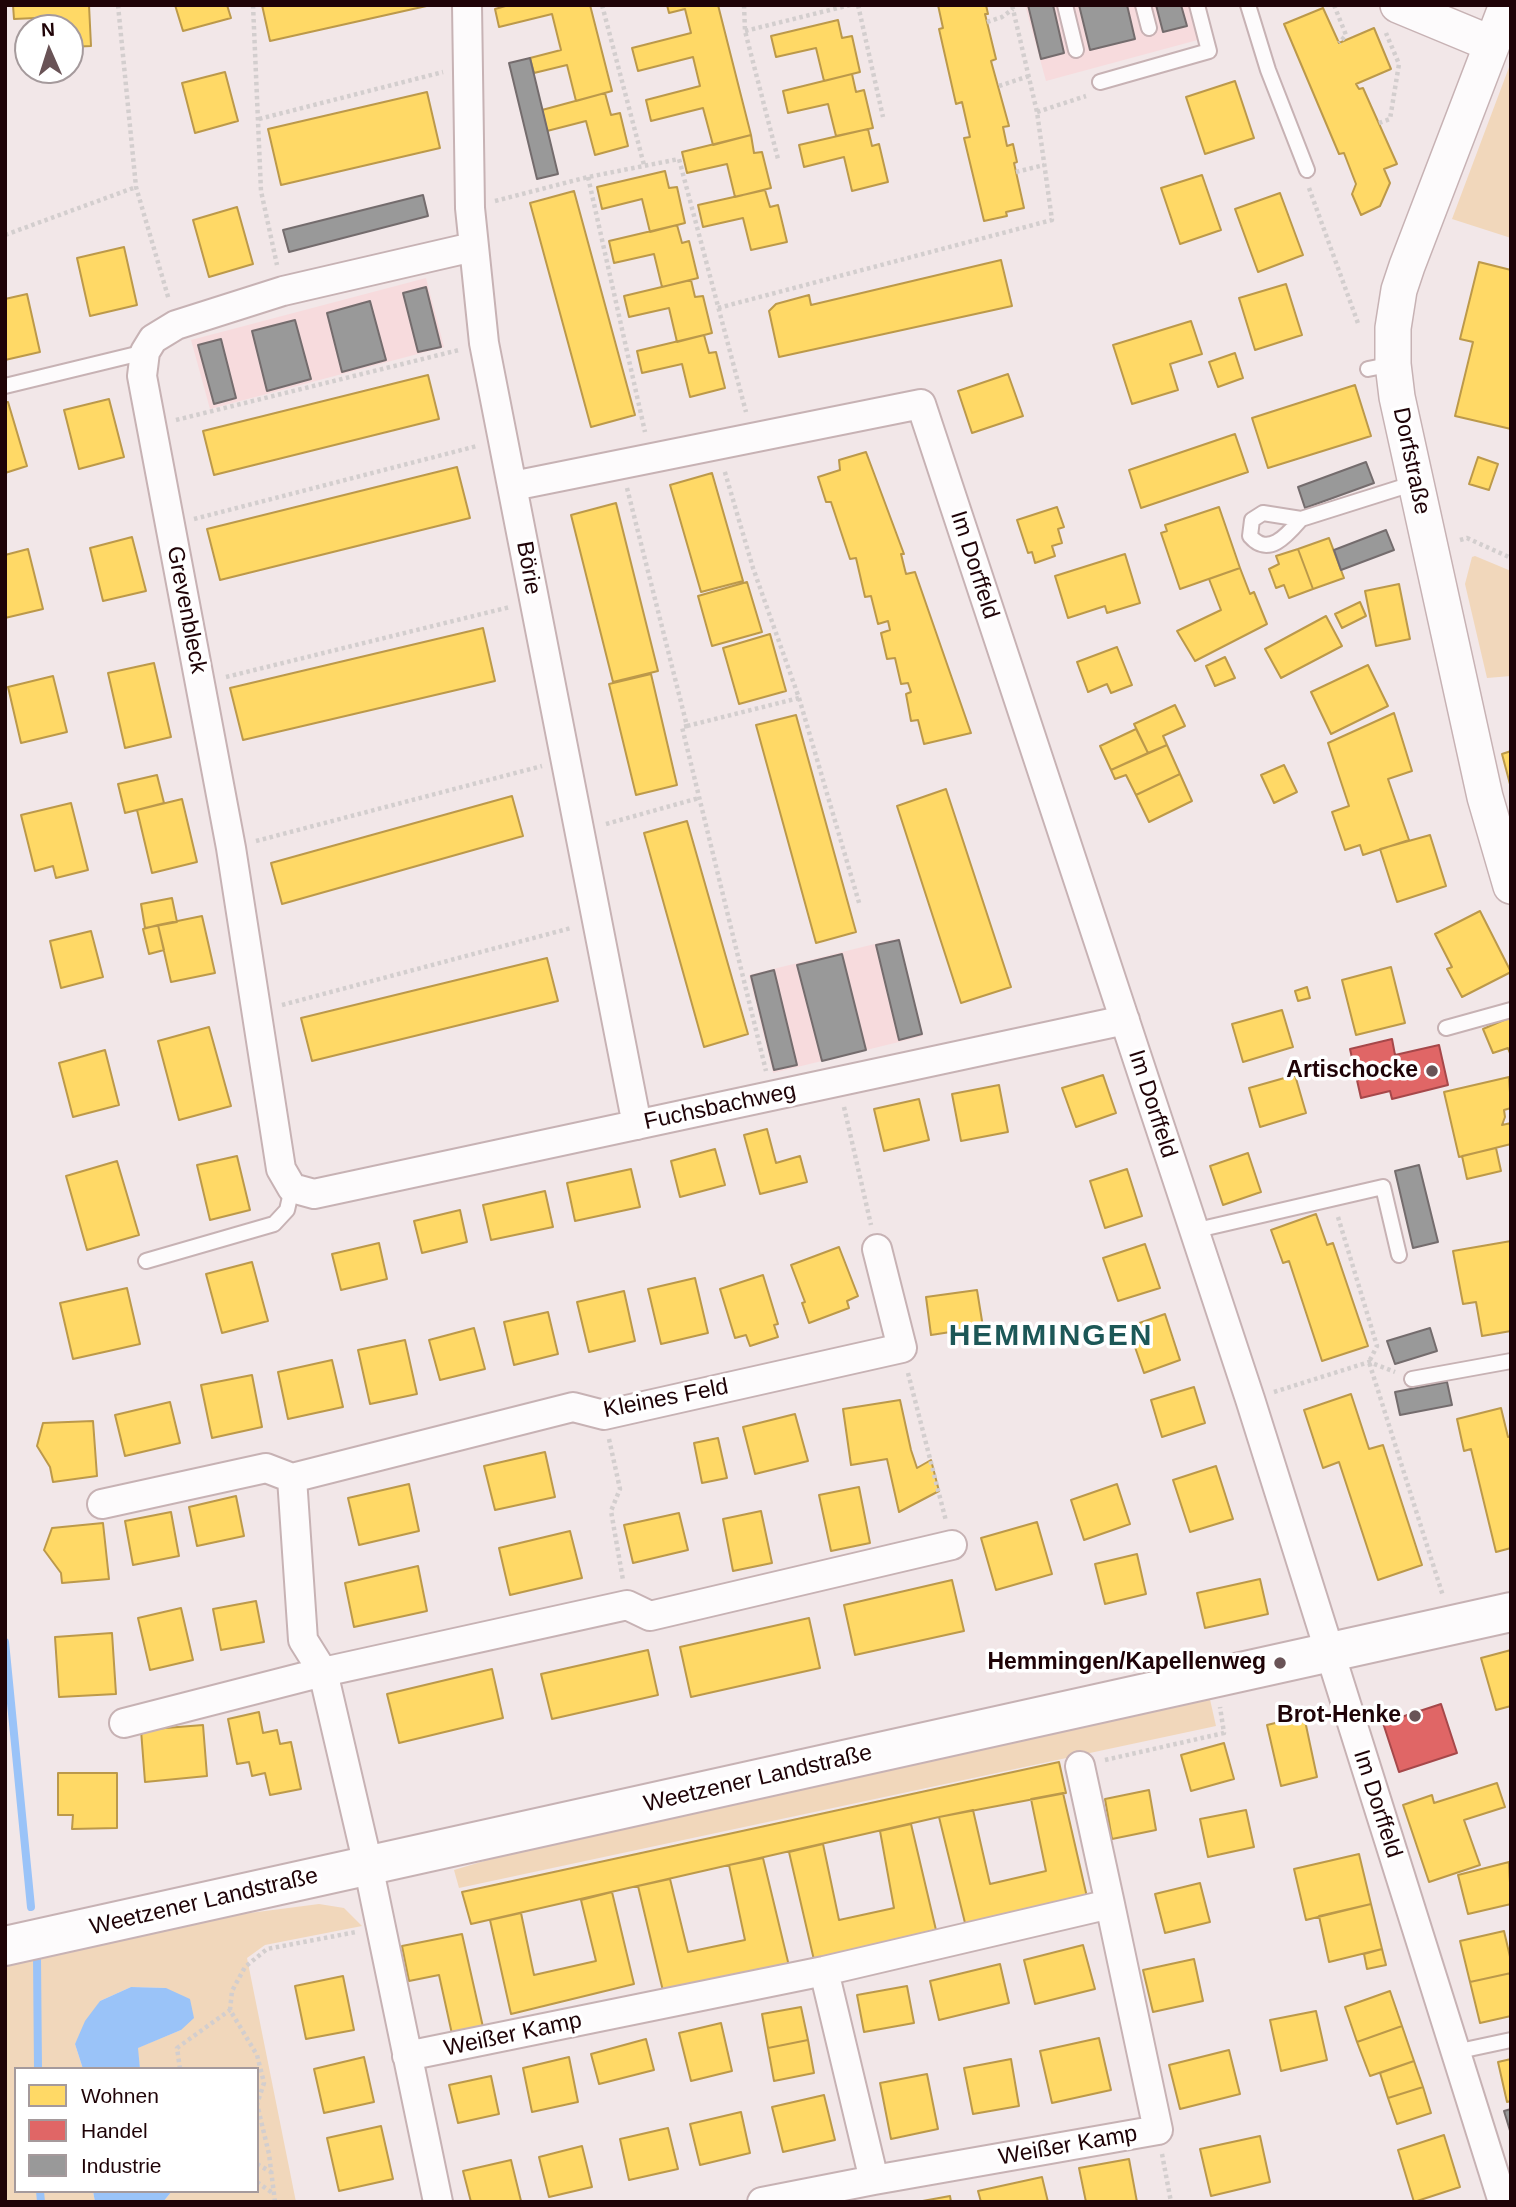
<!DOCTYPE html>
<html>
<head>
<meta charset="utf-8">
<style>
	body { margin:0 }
	#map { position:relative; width:1516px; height:2207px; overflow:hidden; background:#f2e7e8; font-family:Helvetica,sans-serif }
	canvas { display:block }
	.frame { position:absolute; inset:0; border:7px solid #1f0307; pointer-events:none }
	.legend { position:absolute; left:14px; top:2067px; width:245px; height:126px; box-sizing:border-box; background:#fff; border:2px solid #a59a9c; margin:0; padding:9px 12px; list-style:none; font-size:21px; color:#1f0307 }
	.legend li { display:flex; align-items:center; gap:14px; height:35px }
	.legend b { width:35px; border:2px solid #a59a9c }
	.north { position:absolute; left:14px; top:14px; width:70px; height:70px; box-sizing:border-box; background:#fff; border:2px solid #a59a9c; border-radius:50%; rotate:357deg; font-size:19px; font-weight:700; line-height:28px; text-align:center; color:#1f0307 }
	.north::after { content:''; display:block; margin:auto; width:24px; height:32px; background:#695356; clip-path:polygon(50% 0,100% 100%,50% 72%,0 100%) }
</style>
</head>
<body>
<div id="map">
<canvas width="1516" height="2207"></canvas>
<div class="frame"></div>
<ul class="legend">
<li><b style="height:19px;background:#ffd966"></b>Wohnen</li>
<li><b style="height:19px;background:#e06666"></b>Handel</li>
<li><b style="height:19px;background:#999"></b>Industrie</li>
</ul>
<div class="north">N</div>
</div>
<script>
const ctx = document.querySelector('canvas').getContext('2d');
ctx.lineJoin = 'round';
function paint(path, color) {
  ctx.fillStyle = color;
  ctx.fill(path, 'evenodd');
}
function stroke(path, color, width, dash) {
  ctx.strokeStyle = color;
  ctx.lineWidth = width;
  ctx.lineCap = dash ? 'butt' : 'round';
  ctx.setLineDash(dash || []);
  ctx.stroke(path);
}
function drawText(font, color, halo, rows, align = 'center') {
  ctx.font = font + ' Helvetica,sans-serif';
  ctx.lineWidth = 7;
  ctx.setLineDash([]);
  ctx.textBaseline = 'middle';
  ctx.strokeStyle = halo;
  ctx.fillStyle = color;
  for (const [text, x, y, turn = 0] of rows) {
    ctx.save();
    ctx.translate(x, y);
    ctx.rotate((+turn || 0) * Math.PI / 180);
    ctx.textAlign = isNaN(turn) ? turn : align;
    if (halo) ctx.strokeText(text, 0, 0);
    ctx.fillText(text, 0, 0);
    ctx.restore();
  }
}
const built = new Path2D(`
	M1025,5H1196L1205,38L1046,81Z
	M426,278L444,347L210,409L191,340Z
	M899,938L923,1036L773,1073L749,975Z`);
const green = new Path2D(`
	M1511,62V238L1452,219Z
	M1475,556L1511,571V676L1487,678L1465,584L1472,557Z
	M1209,1695L1216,1726L459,1888L454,1870L521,1850Z
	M319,1904L344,1908L362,1926L265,1945L247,1958L296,2202H163L172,2191H257V2069H140L137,2048L181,2030L166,1988L131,1987L100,2001L75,2044L83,2069H16V2191H93L95,2202H5V1965L219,1917Z`);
const water = new Path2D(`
	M131,1987L166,1988L190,1999L194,2018L181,2030L138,2048L140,2069H83L75,2044L85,2021L100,2001Z
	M93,2191H172L163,2202H95Z`);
const homes = new Path2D(`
	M13,5H89L91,46L70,47V28H59L58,17L14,19Z
	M175,5H227L231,18L183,31Z
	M262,5H431L270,41Z
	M509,5H590L612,91L576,101L567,65L534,73L530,58L561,50L552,14L499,27L495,9Z
	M667,5H718L751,135L713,145L703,108L651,121L646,100L700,86L693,57L638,71L632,48L691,33L685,9L669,13Z
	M938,5H986L988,14H985L996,59L991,61L1009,126L1003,127L1007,146L1013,144L1017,162L1014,163L1024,208L1006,212L1007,216L984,221L964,138L970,137L962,102L956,104L939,29L943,28Z
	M1323,8L1339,43L1374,28L1391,69L1356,84L1359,89L1363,88L1397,164L1384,169L1390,183L1380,206L1361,215L1352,194L1356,184L1344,153L1339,154L1284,24Z
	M838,20L842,38L852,36L860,72L824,81L816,48L776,57L771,36Z
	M225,72L238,121L195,133L182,83Z
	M852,74L856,92L864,90L873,128L836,136L828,104L788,113L783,91Z
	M1235,81L1254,138L1205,154L1186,97Z
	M427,92L440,148L281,185L268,129Z
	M605,93L611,115L620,113L628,146L595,155L586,121L547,131L542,110Z
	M868,129L872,146L879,144L888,182L852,191L844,157L804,167L799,145Z
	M751,135L754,153L762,152L771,188L735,197L727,164L687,173L682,152Z
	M665,171L669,188L677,187L685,223L650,232L642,199L602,209L597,187Z
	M1202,175L1221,230L1180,244L1161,188Z
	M765,190L770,207L778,205L787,242L751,250L743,218L703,227L698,205Z
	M574,191L635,415L591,427L530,203Z
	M1280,193L1303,255L1258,272L1235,209Z
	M237,207L253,264L209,277L193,220Z
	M677,225L682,243L689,241L698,278L662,287L654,254L614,263L609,241Z
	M124,247L137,305L90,316L77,258Z
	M1001,260L1012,306L779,357L769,311L776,304L809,295L811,305Z
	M1479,262L1511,270V429L1455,416L1473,342L1460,339Z
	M691,280L695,297L703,296L712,333L677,342L669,308L629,317L624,296Z
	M1286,284L1302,335L1255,350L1239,298Z
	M27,294L40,352L5,360V299Z
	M1191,321L1202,354L1170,364L1178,390L1132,404L1113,345Z
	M704,335L709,353L716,352L725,388L690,397L682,364L642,373L637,351Z
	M1235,353L1243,378L1218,387L1209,362Z
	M1008,374L1023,416L972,433L958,391Z
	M428,375L439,419L214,475L203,431Z
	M1355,385L1371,436L1268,468L1252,418Z
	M109,399L124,457L79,469L64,410Z
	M5,402H8L27,466L5,473Z
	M1235,434L1248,472L1141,508L1129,470Z
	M866,452L904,554H901L906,574L915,572L971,733L924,744L918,720L911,721L906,694L911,692L908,683L901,684L895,658L887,659L881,633L890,630L888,621L878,624L871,596L865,597L856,558L850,559L831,502H826L818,477L840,470L839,460Z
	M1478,457L1498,464L1489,490L1469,484Z
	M457,467L470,518L220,580L207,529Z
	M712,473L743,581L701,592L670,485Z
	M616,503L658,671L613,682L571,515Z
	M1057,507L1064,527L1058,529L1062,543L1052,546L1055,556L1035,563L1032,552L1028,553L1017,520Z
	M1219,507L1240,568L1180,589L1161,533L1167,531L1165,525Z
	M132,537L146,591L103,601L90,548Z
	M1329,538L1344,578L1313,589L1298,549Z
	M28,549L43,609L5,618V555Z
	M1298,549L1313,589L1289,598L1284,585L1276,588L1269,569L1279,564L1276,556Z
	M1125,554L1140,603L1107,613L1105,606L1068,618L1055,576Z
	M1240,568L1250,594L1254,592L1267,624L1195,661L1177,631L1221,610L1209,579Z
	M747,582L762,632L712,646L698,596Z
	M1399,584L1410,639L1376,646L1365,591Z
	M1360,602L1366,616L1342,628L1335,614Z
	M1326,616L1342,646L1281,678L1265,649Z
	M483,628L495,681L243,740L230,688Z
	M770,634L786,691L739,704L723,648Z
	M1117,647L1132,685L1111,693L1107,684L1088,692L1077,662Z
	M1225,657L1235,678L1215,686L1206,666Z
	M154,663L171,737L125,748L108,673Z
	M1368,665L1388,706L1331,734L1311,692Z
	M651,674L677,785L636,795L609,684Z
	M53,676L67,732L21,743L8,687Z
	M1175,705L1185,726L1163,736L1167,745L1148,753L1134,724Z
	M1394,713L1412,771L1388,779L1409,840L1363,855L1360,845L1345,850L1332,812L1349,806L1328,743Z
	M796,715L856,932L816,943L756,725Z
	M1136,729L1148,753L1111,770L1100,746Z
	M1167,745L1180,774L1136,795L1126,775L1115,779L1111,770Z
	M1511,751V788L1502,754Z
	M1284,765L1297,792L1274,803L1261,775Z
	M1180,774L1192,801L1149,822L1136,795Z
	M157,775L164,803L125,813L118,784Z
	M946,789L1011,987L961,1003L897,806Z
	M512,796L523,836L282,904L271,863Z
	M182,799L197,862L152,873L137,810Z
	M71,803L88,870L56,878L53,866L35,871L21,815Z
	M687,821L748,1034L704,1047L644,833Z
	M1430,835L1446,886L1397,902L1380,849Z
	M172,898L177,922L145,928L141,904Z
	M1480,911L1511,972L1462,997L1447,969L1452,967L1435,934Z
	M202,916L215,973L171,982L158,925Z
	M158,925L164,950L149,954L143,929Z
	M91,931L103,977L61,988L50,941Z
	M547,958L558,1001L312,1061L301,1018Z
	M1391,967L1405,1023L1356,1035L1342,980Z
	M1307,987L1310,998L1298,1001L1295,991Z
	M1282,1010L1293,1047L1243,1062L1232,1024Z
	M1511,1017V1056L1508,1048L1493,1053L1483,1029Z
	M209,1027L231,1106L179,1120L158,1041Z
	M105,1050L119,1105L73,1117L59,1063Z
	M1103,1075L1116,1113L1076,1127L1062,1088Z
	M1295,1075L1306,1113L1260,1127L1249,1088Z
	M1509,1077L1511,1108L1504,1110L1505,1117L1502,1125L1511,1123V1144L1459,1157L1444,1092Z
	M999,1085L1008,1132L961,1141L952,1094Z
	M919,1099L929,1140L884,1151L874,1109Z
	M767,1129L776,1163L800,1156L807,1182L760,1194L744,1135Z
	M1496,1148L1501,1171L1467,1179L1462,1156Z
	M715,1149L725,1185L680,1197L671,1161Z
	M1248,1153L1261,1192L1223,1205L1210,1166Z
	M237,1156L250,1210L210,1220L197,1165Z
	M117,1161L139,1235L87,1250L66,1176Z
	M631,1169L640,1207L575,1221L567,1183Z
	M1127,1169L1142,1216L1105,1228L1090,1181Z
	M545,1191L553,1227L491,1240L483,1205Z
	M460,1210L467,1242L422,1253L414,1221Z
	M1316,1214L1327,1245L1333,1243L1368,1346L1322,1361L1289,1261L1283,1263L1271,1230Z
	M1511,1241V1331L1482,1336L1476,1302L1463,1304L1453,1251Z
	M379,1243L387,1279L341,1290L332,1254Z
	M1145,1244L1160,1288L1118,1301L1103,1258Z
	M839,1247L858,1296L847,1301L849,1308L809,1323L802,1303L805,1302L791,1265Z
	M252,1262L268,1321L222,1333L206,1274Z
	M763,1275L778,1324L774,1325L778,1337L750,1346L746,1335L735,1338L720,1289Z
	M695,1278L708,1333L661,1344L648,1289Z
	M127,1288L140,1344L73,1359L60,1303Z
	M977,1290L983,1327L931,1335L926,1297Z
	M624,1291L635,1341L589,1352L577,1302Z
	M548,1312L558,1354L514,1365L504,1322Z
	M1165,1314L1180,1360L1144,1373L1128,1327Z
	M474,1328L485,1369L440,1380L429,1340Z
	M405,1340L417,1394L370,1404L358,1350Z
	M332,1360L343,1407L288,1419L278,1372Z
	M252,1375L262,1427L212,1438L201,1385Z
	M1194,1387L1205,1423L1162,1437L1151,1400Z
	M1351,1394L1369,1449L1383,1445L1422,1565L1378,1580L1339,1462L1323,1468L1304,1410Z
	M900,1400L911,1450L917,1468L931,1460L939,1491L899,1512L887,1459L851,1465L843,1409Z
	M170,1402L180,1443L125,1456L115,1415Z
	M1501,1408L1508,1437L1511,1436V1548L1496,1552L1471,1449L1464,1451L1457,1419Z
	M795,1414L808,1461L755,1474L743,1427Z
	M93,1421L97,1476L53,1482L50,1467L37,1446L43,1423Z
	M718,1438L727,1478L702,1483L694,1443Z
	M545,1452L555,1497L495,1510L484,1466Z
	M1216,1466L1233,1519L1190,1532L1173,1480Z
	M409,1484L419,1531L359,1545L348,1498Z
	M1117,1484L1130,1524L1084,1540L1071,1500Z
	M859,1487L870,1543L831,1551L819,1495Z
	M236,1496L244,1536L197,1546L189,1507Z
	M761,1511L772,1563L733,1571L723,1519Z
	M171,1512L179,1556L133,1565L125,1521Z
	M679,1513L688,1550L633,1563L624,1525Z
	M1037,1522L1052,1574L996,1590L981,1538Z
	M103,1523L109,1579L62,1583L61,1573L44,1550L52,1528Z
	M570,1531L582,1578L510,1595L499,1548Z
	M1137,1554L1146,1594L1105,1604L1095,1564Z
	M418,1566L427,1611L354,1627L345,1583Z
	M1260,1579L1268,1614L1205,1628L1197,1593Z
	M952,1580L964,1631L855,1655L844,1605Z
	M256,1601L264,1642L221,1650L213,1609Z
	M181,1608L193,1660L150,1670L138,1618Z
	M809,1618L820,1668L691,1697L680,1647Z
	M112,1633L116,1694L59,1697L55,1637Z
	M648,1650L658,1695L552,1719L541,1674Z
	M1511,1650V1706L1496,1710L1481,1658Z
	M492,1669L503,1718L399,1743L387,1694Z
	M259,1712L263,1733L277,1730L280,1744L291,1742L301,1789L270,1795L265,1773L252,1776L249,1762L237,1764L228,1719Z
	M1304,1716L1317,1777L1281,1786L1267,1725Z
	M203,1725L207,1776L145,1782L141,1730Z
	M1224,1743L1234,1779L1191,1791L1181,1755Z
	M1059,1762L1066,1793L939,1817L471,1924L462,1892Z
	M58,1773H117V1828L72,1829L73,1815H58Z
	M1497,1783L1505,1807L1464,1820L1480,1865L1429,1882L1403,1805L1432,1795L1434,1803Z
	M1149,1790L1156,1830L1112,1839L1105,1799Z
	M1063,1793L1087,1897L966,1927L939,1817L973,1810L990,1884L1046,1871L1031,1799Z
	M1246,1810L1254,1847L1208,1857L1200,1819Z
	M911,1824L936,1930L814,1960L789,1852L823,1844L839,1920L894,1908L880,1831Z
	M1359,1854L1371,1904L1306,1920L1294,1869Z
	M763,1858L789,1966L663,1991L638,1886L670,1879L688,1952L745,1940L729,1865Z
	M1509,1862L1511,1904L1468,1914L1458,1875Z
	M1200,1883L1210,1922L1165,1933L1155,1894Z
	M612,1892L634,1984L511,2014L490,1920L521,1913L534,1975L596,1961L581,1900Z
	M1371,1904L1382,1949L1329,1962L1319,1916Z
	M1504,1931L1511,1961V1973L1470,1982L1460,1941Z
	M462,1934L483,2027L452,2034L439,1975L409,1981L402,1946Z
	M1083,1945L1095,1989L1035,2004L1024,1960Z
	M1382,1949L1386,1965L1367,1969L1364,1954Z
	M1194,1959L1203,2001L1153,2012L1143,1970Z
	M1000,1964L1009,2003L939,2020L930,1981Z
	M1511,1973V2016L1480,2023L1470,1982Z
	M343,1976L354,2030L306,2039L295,1986Z
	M907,1986L914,2023L864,2032L857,1995Z
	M1390,1991L1402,2026L1357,2042L1345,2007Z
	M801,2007L808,2040L768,2048L762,2014Z
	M1316,2011L1327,2060L1281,2071L1270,2020Z
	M721,2023L732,2071L691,2081L679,2033Z
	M1402,2026L1414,2061L1370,2076L1357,2042Z
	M1099,2038L1111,2090L1052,2103L1040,2051Z
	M646,2039L654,2070L599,2084L591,2054Z
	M808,2040L814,2073L774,2081L768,2048Z
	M1229,2050L1240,2094L1180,2109L1169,2065Z
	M364,2057L374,2102L324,2113L314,2069Z
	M569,2057L578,2102L532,2112L523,2068Z
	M1011,2059L1019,2106L973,2114L964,2068Z
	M1511,2059V2101L1507,2102L1498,2062Z
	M1414,2061L1423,2087L1388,2098L1380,2073Z
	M927,2074L938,2129L891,2139L880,2083Z
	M491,2076L499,2114L458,2123L449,2085Z
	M1423,2087L1431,2113L1397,2124L1388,2098Z
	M824,2095L835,2140L783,2152L772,2107Z
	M741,2112L750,2153L700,2165L690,2124Z
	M381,2126L393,2179L339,2191L327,2138Z
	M668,2128L678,2169L629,2180L620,2139Z
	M1444,2135L1460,2187L1414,2202L1398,2150Z
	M1260,2136L1270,2182L1211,2196L1200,2149Z
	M582,2146L592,2187L549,2197L539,2157Z
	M1129,2159L1137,2202H1086L1079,2168Z
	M511,2160L521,2201L471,2202L463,2171Z
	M1042,2177L1048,2202H981L978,2191Z
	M950,2196L951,2202H917Z`);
const shops = new Path2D(`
	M1392,1039L1395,1055L1439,1045L1448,1085L1392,1099L1390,1091L1361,1098L1350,1049Z
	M1441,1704L1457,1753L1399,1772L1383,1723Z`);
const industry = new Path2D(`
	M1028,5H1053L1064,53L1041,59Z
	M1079,5H1127L1135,39L1090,50Z
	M1156,5H1181L1187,26L1163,32Z
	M530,58L558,174L537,179L509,63Z
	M423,195L428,216L289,252L283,230Z
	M426,287L441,347L418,352L403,293Z
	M370,301L386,360L342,372L327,313Z
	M295,320L311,379L267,391L252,331Z
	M221,339L236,398L214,404L198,345Z
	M1366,462L1374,483L1305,508L1298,487Z
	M1386,530L1394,550L1341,570L1334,550Z
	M899,940L922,1034L899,1040L876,945Z
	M842,954L866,1050L822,1061L797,965Z
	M774,970L797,1065L774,1070L751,976Z
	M1419,1165L1438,1242L1413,1248L1395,1171Z
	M1430,1328L1437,1351L1395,1364L1387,1341Z
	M1447,1382L1452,1405L1400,1415L1395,1392Z
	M1511,2109V2134L1504,2111Z`);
const stream = new Path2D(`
	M5,1642L31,1907
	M37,1958L38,2069
	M40,2191L41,2202`);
const path = new Path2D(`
	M118,5L136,187L169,300
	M253,5L261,191L277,265
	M602,5L644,165
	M744,5L745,31L778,159
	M858,5L883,117
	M1334,5L1346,35L1339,43
	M987,22L1002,17L1013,9
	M745,31L850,5
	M999,86L1029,76
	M1037,112L1086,96
	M259,119L443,72
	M1379,123L1390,119L1399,64L1386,33
	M1016,172L1044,165
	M588,177L645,432
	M1309,188L1359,326
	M495,201L588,177L679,159L746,412
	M5,235L136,187
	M718,308L1052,220L1037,112L1012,5
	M176,420L459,350
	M627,488L687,726L682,727L766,1071
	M194,519L477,446
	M1460,540L1467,538L1511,558
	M226,677L510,607
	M799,698L860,906
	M687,726L799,698L753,568L724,469
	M606,824L699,798
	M256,841L542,766
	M282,1005L571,928
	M844,1107L871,1225
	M1338,1217L1377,1346L1369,1362L1443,1596
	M908,1373L946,1521
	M1274,1392L1369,1362L1395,1372
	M609,1439L620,1489L611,1511L623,1580
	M1105,1760L1224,1733L1220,1707
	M180,2069L177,2048L230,2010
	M1162,2154L1171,2202
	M257,2164L271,2172
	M257,2182L274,2194
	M275,2202L269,2154L257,2104L264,2083L257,2055L230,2010L232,1991L245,1967L267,1949L356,1932`);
const service = new Path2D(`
	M1065,5L1076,50
	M1143,5L1149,28
	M1248,5L1268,70L1307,170
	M1100,82L1209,51L1197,5
	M1368,369L1393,364
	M5,386L145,352
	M1301,519C1288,534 1269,558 1250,536L1252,520L1263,513L1301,519L1415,483
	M1446,1028L1511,1010
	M1193,1231L1383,1187L1399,1255
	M146,1261L274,1224L287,1210L292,1188
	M1412,1379L1511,1361
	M1455,2052L1511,2040`);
const minor = new Path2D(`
	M467,5L470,208L484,343L637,1125
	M473,247L283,291L176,325L153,339L145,352L142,376L231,848L281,1169L292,1188L314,1194L1125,1020
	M513,486L921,404L1250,1399L1503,2202
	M102,1504L266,1468L292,1478
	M124,1723L323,1672L627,1605L650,1616L952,1545
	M1080,1766L1110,1904
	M824,1971L874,2180
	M407,2056L824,1971L1110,1904L1158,2130L874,2180L762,2202
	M438,2202L368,1865L323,1672L303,1640L292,1478L573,1407L604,1415L902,1348L877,1249`);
const tertiary = new Path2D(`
	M1398,5L1492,44
	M1507,5L1407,266L1399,290L1393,328V364L1397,397L1485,797L1511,886`);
const secondary = new Path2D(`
	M5,1946L1511,1612`);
const markers = [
	[1432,1071,7,"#695356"],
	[1280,1663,7,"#695356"],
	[1415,1716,7,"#695356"]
];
const streetNames = [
	["Dorfstraße",1411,461,78],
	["Im Dorffeld",974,565,72],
	["Börie",528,568,80],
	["Grevenbleck",186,610,79],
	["Im Dorffeld",1152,1104,72],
	["Fuchsbachweg",720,1107,-12],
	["Kleines Feld",666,1399,-11],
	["Weetzener Landstraße",758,1779,-13],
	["Im Dorffeld",1377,1804,72],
	["Weetzener Landstraße",204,1902,-13],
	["Weißer Kamp",513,2035,-12],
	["Weißer Kamp",1068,2146,-10]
];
const poiNames = [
	["Artischocke",1418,1071],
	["Hemmingen/Kapellenweg",1266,1663],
	["Brot-Henke",1401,1716]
];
const districtNames = [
	["HEMMINGEN",1051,1337]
];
paint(built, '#f7dbdd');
paint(green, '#f1d7bb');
paint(water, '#9ac3f8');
paint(homes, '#ffd966');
stroke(homes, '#bc994a', 2);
paint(shops, '#e06666');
stroke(shops, '#a6484a', 2);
paint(industry, '#999');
stroke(industry, '#746c6d', 2);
stroke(stream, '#9ac3f8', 8);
stroke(service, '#c7b2b4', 18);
stroke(minor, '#c7b2b4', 32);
stroke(tertiary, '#c7b2b4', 38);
stroke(secondary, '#c7b2b4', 42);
stroke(path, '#d3cece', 4.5, [3.5, 3.5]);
stroke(service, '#fdfbfc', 14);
stroke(minor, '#fdfbfc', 28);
stroke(tertiary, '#fdfbfc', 35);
stroke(secondary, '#fdfbfc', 38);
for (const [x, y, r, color] of markers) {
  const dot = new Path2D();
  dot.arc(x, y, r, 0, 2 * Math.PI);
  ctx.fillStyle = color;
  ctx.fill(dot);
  stroke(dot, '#fff', 2.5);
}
drawText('23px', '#1f0307', '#fff', streetNames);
drawText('bold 23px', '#1f0307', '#fff', poiNames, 'right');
ctx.letterSpacing = '2px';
drawText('bold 30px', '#1c5757', '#fff', districtNames);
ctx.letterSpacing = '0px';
</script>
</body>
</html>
